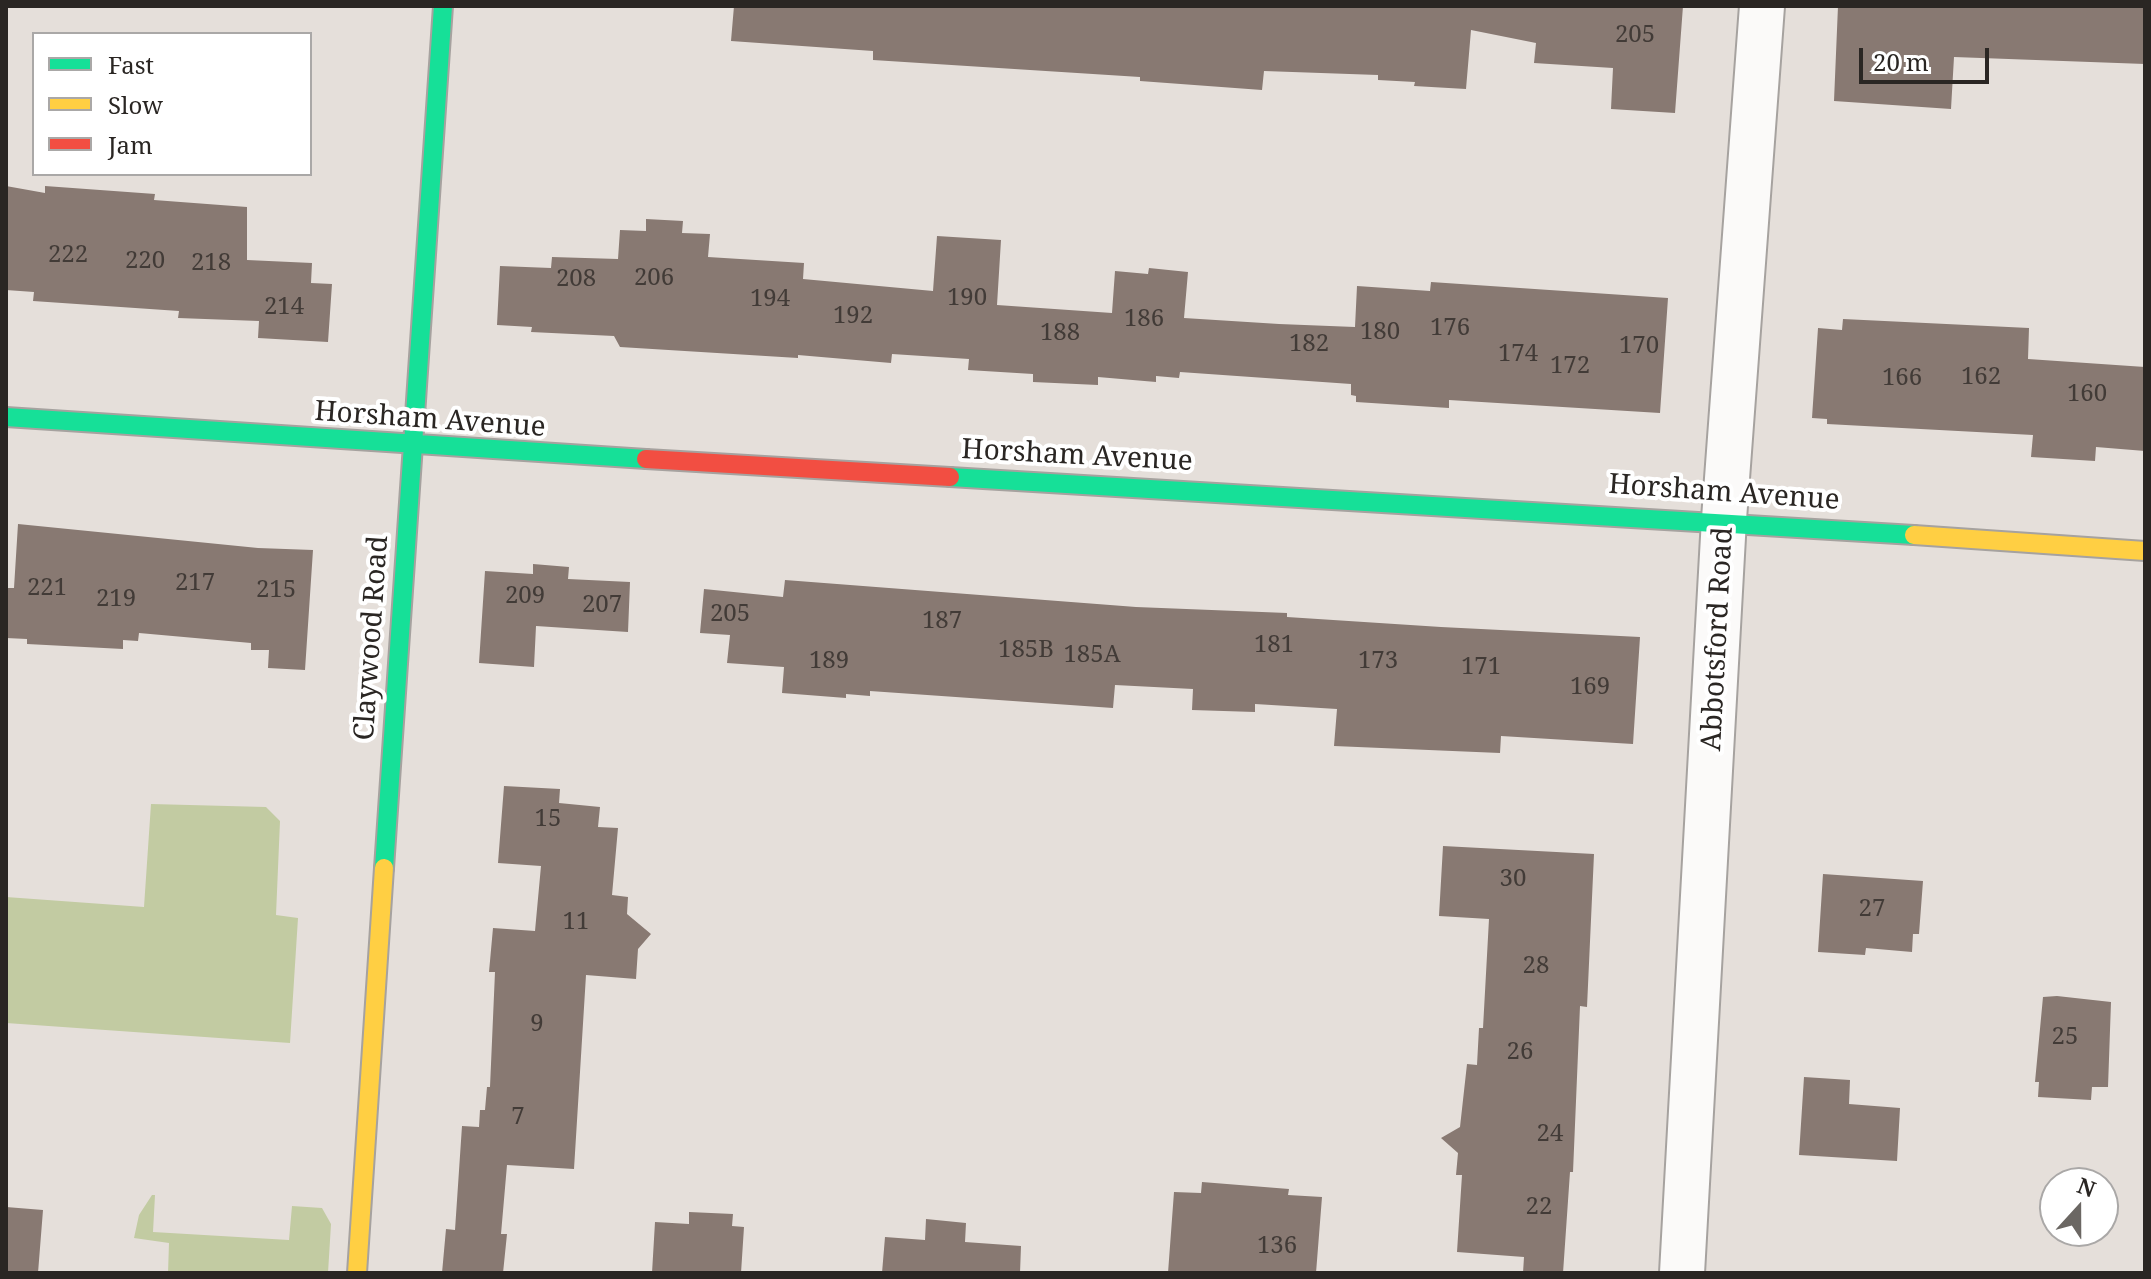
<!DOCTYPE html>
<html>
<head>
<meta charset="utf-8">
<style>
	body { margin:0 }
	#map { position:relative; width:2151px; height:1279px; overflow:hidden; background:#e5dfda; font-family:"Noto Serif",serif }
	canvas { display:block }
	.frame { position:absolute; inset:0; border:8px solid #2a2623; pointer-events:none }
	.legend { position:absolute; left:32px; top:32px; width:280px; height:144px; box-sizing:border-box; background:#fff; border:2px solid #aaa8a7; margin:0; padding:10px 14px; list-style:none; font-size:24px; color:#2a2623 }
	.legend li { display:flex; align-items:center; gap:16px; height:40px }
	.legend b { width:40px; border:2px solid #aaa8a7 }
	.north { position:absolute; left:2039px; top:1167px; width:80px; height:80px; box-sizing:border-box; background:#fff; border:2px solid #aaa8a7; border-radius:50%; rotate:21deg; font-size:22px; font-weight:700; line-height:32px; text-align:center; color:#2a2623 }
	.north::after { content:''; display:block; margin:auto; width:28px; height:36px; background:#6b6763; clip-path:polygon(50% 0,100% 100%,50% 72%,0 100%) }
	.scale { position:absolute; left:1859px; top:48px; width:130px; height:36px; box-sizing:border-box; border:4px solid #2a2623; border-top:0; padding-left:10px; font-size:24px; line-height:28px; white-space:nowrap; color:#2a2623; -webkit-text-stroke:6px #fff; paint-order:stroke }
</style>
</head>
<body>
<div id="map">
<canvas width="2151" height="1279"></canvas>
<div class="frame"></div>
<ul class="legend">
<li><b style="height:10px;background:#16e098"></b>Fast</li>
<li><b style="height:10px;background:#ffcf43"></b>Slow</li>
<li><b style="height:10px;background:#f24e42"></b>Jam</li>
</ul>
<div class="north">N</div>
<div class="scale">20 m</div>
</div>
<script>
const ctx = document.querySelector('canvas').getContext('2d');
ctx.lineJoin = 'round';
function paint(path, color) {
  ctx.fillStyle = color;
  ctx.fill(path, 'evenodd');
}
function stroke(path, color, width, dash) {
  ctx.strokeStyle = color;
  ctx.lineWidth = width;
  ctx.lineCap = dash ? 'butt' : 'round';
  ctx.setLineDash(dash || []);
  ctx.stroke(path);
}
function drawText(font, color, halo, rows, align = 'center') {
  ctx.font = font + ' "Noto Serif",serif';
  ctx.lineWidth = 8;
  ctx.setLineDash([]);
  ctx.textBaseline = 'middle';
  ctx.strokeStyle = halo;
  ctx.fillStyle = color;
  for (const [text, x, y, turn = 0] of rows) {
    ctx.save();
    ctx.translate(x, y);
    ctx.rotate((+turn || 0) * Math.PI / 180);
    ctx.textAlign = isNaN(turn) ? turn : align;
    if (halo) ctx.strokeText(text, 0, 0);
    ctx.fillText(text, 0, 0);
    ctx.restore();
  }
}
const green = new Path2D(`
	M151,804L266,807L280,821L276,915L298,918L290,1043L6,1023V897L144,907Z
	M152,1195H155L153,1232L289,1240L292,1206L322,1208L331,1224L328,1273H168L169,1243L134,1238L139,1215Z`);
const building = new Path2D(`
	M734,6H1683L1675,113L1611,109L1613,68L1534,63L1536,43L1471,30L1466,89L1414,86L1415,82L1378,80V75L1264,71L1262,90L1140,81V77L873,60V51L731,41Z
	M1838,6L2145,7V64L1954,57L1951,109L1834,101Z
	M6,186L45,193V186L155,194L154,200L247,207V260L312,263L311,283L332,284L328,342L258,338L259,321L178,318L179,311L33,301L34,292L6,290Z
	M646,219L683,221L682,233L710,234L708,257L804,263L803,279L933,291L937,236L1001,240L997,305L1112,313L1115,271L1148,274L1149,268L1188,272L1184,318L1279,324L1355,327L1357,286L1430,291L1431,282L1668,298L1660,413L1449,400V408L1356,402V396L1351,395V384L1180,372L1179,378L1156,376V382L1098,377V385L1033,382V374L968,370L969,359L892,354L891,363L798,355V358L620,347L614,336L531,332L532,327L497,325L500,266L551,268L552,257L618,259L620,230L646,231Z
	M1843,319L2029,328L2028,359L2145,367V451L2096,447L2095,461L2031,457L2033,435L1827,424V419L1812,418L1818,328L1842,330Z
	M18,524L258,548L313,550L305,670L268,668L269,650H251V643L139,633L138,641L123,640V649L27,644V639L6,638V588H14Z
	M533,564L569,567L568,579L630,582L628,632L536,626L534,667L479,663L485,571L533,574Z
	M785,580L1136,607L1287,613V617L1441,627L1640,637L1633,744L1501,736L1500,753L1334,746L1337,709L1255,704V712L1192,710L1193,689L1115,685L1113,708L870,691V696L846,694V698L782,693L784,667L727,663L730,635L700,633L704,589L783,597Z
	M504,786L560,789L559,803L600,807L598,827L618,828L612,895L628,897L627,914L651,934L638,949L636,979L586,975L574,1169L507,1165L501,1234H507L503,1273H442L446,1229L455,1230L462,1126L479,1127L480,1110H485L487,1087H490L495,972H489L493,928L535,931L541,866L498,863Z
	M1443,846L1594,854L1587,1007L1580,1006L1573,1172H1570L1563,1273H1523L1524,1257L1457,1252L1462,1175H1456L1458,1153L1441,1138L1460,1127L1467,1064L1477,1065L1479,1028H1483L1489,919L1439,916Z
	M1823,874L1923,881L1919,934H1913L1912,952L1866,948L1865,955L1818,952Z
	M2057,996L2111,1002L2108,1087H2092L2091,1100L2038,1097L2039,1082H2035L2043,997Z
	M1804,1077L1850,1080L1849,1104L1900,1108L1897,1161L1799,1155Z
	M1202,1182L1289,1189L1288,1195L1322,1197L1316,1273H1168L1174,1192L1201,1193Z
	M6,1207L43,1210L38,1273H6Z
	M689,1212L733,1214L732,1226L744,1227L741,1273H652L655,1222L689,1224Z
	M926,1219L966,1223L965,1242L1021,1246L1020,1273H882L885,1237L925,1240Z`);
const street = new Path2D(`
	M1682,1273L1724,519L1762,6`);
const fast = new Path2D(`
	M6,417L646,459
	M950,477L1914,535
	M384,868L443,6`);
const slow = new Path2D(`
	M1914,535L2145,551
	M357,1273L384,868`);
const jam = new Path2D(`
	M646,459L950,477`);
const numberNames = [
	["205",1635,35],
	["222",68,255],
	["220",145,261],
	["218",211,263],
	["206",654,278],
	["208",576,279],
	["190",967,298],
	["194",770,299],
	["214",284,307],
	["192",853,316],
	["186",1144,319],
	["176",1450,328],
	["180",1380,332],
	["188",1060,333],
	["182",1309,344],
	["170",1639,346],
	["174",1518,354],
	["172",1570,366],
	["162",1981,377],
	["166",1902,378],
	["160",2087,394],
	["217",195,583],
	["221",47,588],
	["215",276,590],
	["209",525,596],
	["219",116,599],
	["207",602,605],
	["205",730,614],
	["187",942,621],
	["181",1274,645],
	["185B",1026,650],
	["185A",1092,655],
	["189",829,661],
	["173",1378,661],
	["171",1481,667],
	["169",1590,687],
	["15",548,819],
	["30",1513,879],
	["27",1872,909],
	["11",576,922],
	["28",1536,966],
	["9",537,1024],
	["25",2065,1037],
	["26",1520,1052],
	["7",518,1117],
	["24",1550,1134],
	["22",1539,1207],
	["136",1277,1246]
];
const streetNames = [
	["Horsham Avenue",430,420,4],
	["Horsham Avenue",1077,456,3],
	["Horsham Avenue",1724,493,4],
	["Claywood Road",372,638,-86],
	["Abbotsford Road",1718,639,-87]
];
paint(green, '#c2cba2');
paint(building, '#887972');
stroke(street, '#a6a29f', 48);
stroke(fast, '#a6a29f', 22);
stroke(slow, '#a6a29f', 22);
stroke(jam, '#a6a29f', 22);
stroke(street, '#fbfaf9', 44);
stroke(fast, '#16e098', 18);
stroke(slow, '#ffcf43', 18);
stroke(jam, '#f24e42', 18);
drawText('24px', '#423b37', null, numberNames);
drawText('28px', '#2a2623', '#fff', streetNames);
</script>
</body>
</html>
